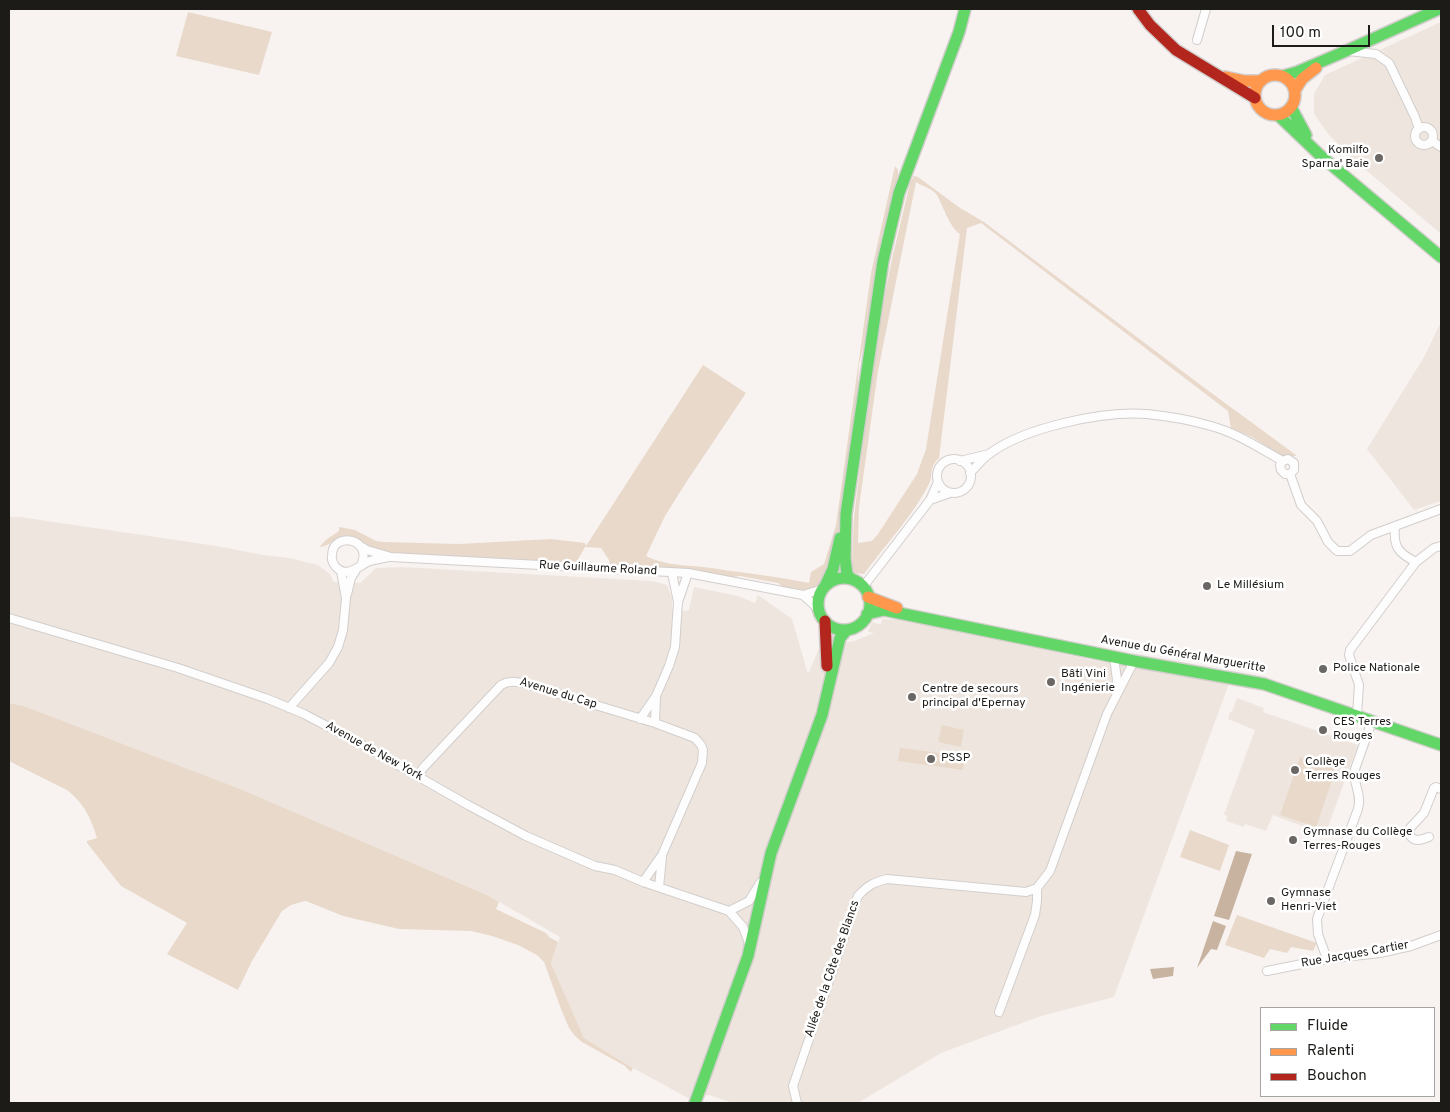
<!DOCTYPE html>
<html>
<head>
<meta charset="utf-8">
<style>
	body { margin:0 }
	#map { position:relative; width:1450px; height:1112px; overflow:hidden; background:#f8f3f0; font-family:Overpass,sans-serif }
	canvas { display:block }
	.frame { position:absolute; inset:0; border:10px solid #1d1b18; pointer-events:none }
	.legend { position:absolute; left:1260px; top:1007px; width:175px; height:90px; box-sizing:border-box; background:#fff; border:1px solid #a5a4a3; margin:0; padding:6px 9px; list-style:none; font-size:15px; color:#1d1b18 }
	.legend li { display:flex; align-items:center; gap:10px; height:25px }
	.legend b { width:25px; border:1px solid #a5a4a3 }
	.scale { position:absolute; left:1272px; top:25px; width:98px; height:22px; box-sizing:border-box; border:2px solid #1d1b18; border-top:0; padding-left:6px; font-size:15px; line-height:18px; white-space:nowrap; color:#1d1b18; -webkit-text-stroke:4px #fff; paint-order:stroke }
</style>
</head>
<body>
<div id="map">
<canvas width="1450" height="1112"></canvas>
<div class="frame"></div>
<ul class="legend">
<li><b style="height:6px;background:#63d668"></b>Fluide</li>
<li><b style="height:6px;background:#ff974d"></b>Ralenti</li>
<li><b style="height:6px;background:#b3261e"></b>Bouchon</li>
</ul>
<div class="scale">100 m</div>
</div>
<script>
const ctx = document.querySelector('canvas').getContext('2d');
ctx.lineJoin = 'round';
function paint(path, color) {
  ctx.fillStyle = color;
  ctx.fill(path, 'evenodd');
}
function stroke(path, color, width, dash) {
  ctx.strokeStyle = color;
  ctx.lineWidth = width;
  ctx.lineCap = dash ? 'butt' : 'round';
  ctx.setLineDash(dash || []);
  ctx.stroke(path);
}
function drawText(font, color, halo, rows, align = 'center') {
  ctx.font = font + ' Overpass,sans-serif';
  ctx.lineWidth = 5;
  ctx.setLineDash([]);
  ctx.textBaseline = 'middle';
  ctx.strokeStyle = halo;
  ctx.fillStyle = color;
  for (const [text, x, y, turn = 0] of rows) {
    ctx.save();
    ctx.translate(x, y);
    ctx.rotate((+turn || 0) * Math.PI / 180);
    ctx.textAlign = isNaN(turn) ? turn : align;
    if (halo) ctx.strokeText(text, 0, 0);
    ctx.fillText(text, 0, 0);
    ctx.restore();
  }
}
const built = new Path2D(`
	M1441,22V234L1353,159L1329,135L1314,114V94L1325,75Z
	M1441,322V501L1414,510L1367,449L1424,357Z
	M9,517H20L217,546L263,555L289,558L318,565L330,574L334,582L360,583L376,568L402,567L652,581L667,585L672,598V609L685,611L689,610L694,587L738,596L755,603L758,595L792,619L808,674L820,646L854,641L874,633L868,632L872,622L881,625L882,619L904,620L996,638L1095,661L1230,681L1114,997L1041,1016L941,1053L858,1103H733L709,1095L688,1098L633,1068L584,1038L551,963L560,937L487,895L239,789L24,706L9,703Z
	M1237,698L1264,708L1263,712L1358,745L1325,835L1273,815L1266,831L1245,824L1244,827L1226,821L1227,816L1224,814L1255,730L1228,719L1230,712H1232Z`);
const green = new Path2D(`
	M188,12L272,32L259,75L176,56Z
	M895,166L898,170V175L882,235L865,340L859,364L857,405L840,526L828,578L816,589L804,590L783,587L778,583L740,576L733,577L691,571L610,565L609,560L601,548L585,547L576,563L389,553C383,552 374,551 369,548C360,542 356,534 344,536C335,538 329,547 319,547L327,539L339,531V527L355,530L376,541L383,542L459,544L551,539L585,543L586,546L703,365L746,393L687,481L665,516L646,556C664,565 683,565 703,567C738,572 774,576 809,583L811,572L824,564L836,525L871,273Z
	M914,176L918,177L960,208L984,222L1206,389L1296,455V456H1282L1252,437L1231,428L1228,411L981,223L967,228L939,458C928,468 934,476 928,486C911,518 885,545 864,574L853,573L852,562L854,517L876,340L892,259L910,183ZM916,182C922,186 933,189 937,195C943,206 950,228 960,234L926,449L917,474L878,534L872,541L858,543L859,507L878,371Z
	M9,703L24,706L240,789L487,895L499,902L496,909L546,933L549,937L558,942L551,963L584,1038L633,1068L631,1072L625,1066L582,1042L575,1036L569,1028L561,1009L544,962L537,955L518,945L492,936L471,931L399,929L343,916L306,901L301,902L291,905L282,911L252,961L238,990L167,954L187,923L121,886L87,843V841L97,838C91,818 84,803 67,790L9,761Z
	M942,725L964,730L961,747L938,742Z
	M900,748L965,756L963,770L898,761Z
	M1300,757L1336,769L1316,827L1280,815Z
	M1190,830L1229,845L1220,871L1180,857Z
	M1237,915L1317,943L1313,951L1291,947L1287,953L1270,949L1264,958L1225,945Z`);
const water = new Path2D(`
	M1236,851L1252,854L1229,920L1214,916Z
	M1213,921L1226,926L1217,950L1211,949L1197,968Z
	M1174,967L1173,976L1153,979L1150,969Z`);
const street = new Path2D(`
	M1197,40L1206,9
	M1348,51L1376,54L1389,63L1415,117L1419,129
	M1415 136a9 9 0 1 1 18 0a9 9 0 1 1-18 0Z
	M1432,141L1441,147
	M937 476a17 17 0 1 1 34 0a17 17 0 1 1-34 0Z
	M960,461L989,454
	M1283,461L1288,459L1294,463V470L1290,474L1301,505L1317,521L1328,542L1337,551H1350L1371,535L1441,509
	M970,473C976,467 982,459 989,454C1025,427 1103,411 1147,414C1168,416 1190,420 1211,426C1237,433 1259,448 1283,461L1280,465L1281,470L1285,474H1290
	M930,500L950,493
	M1395,526C1393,547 1398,553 1416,562
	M360,546L367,550L391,557L688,573L803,595
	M361,565C374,539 333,530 332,555C331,559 333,563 335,566C347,580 359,565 370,561C376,559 383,559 389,557
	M672,573L678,602
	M863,587L930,500L938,482
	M347,594L351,578L356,570
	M819,611L813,604L803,595L823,589
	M9,618L178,668L268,699L304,714L361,744L468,805L526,836L595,866L615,870L643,882L729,911
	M1114,657L1117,680L1116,692
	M289,708L329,663L338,647L343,630L346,598L341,571
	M1357,715L1359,685L1349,655L1350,650L1416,562L1434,548L1441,546
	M640,719L656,696L669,666L675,647L678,602L688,573
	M655,723L656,696
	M418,776L423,768L501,685C510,680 516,682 526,684L655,723L695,738L701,745L703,750L702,763L662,855L643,882
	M1429,837C1421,840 1414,843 1409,834L1410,828L1424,813L1434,788L1436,787L1441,789
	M659,887L662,857
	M749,943L743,927L729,911L749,901L760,883
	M1327,959L1318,934L1317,919L1358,809C1362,795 1354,785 1354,772L1372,721
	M1267,971L1327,959L1380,953L1411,946L1441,935
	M999,1012L1035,915L1037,901V888
	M797,1103L793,1086L858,896C867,886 874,882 887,879L1026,892L1037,888L1050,871L1107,714L1134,661`);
const fast = new Path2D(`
	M1283,76L1297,72L1346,51L1439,9
	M1291,107L1306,135
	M1278,115L1322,157L1441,257
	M818 604a26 26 0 1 1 52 0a26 26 0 1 1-52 0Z
	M851,579L847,574L845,558L846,514L883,261L899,193L959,32L965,9
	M825,586L833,569L840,538
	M867,614L884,610L1134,661L1264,684L1441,745
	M695,1103L748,956L771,853L822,715L840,638L847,630`);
const slow = new Path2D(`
	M1255 95a20 20 0 1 1 40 0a20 20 0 1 1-40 0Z
	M1225,77L1244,81H1261
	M1295,90L1302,79L1316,68
	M868,597L897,608`);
const jam = new Path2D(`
	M1138,9L1150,25L1176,50L1255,98
	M825,621L827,666`);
const markers = [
	[1379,158,5,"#6a6764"],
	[1207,586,5,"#6a6764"],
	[1323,669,5,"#6a6764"],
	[1051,682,5,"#6a6764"],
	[912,697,5,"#6a6764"],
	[1323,730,5,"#6a6764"],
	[931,759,5,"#6a6764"],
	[1295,770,5,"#6a6764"],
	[1293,840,5,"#6a6764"],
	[1271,901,5,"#6a6764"]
];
const poiNames = [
	["Komilfo",1369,151,"right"],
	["Sparna' Baie",1369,165,"right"],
	["Le Millésium",1217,586],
	["Police Nationale",1333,669],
	["Bâti Vini",1061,675],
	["Ingénierie",1061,689],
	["Centre de secours",922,690],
	["principal d'Epernay",922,704],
	["CES Terres",1333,723],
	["Rouges",1333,737],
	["PSSP",941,759],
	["Collège",1305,763],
	["Terres Rouges",1305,777],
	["Gymnase du Collège",1303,833],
	["Terres-Rouges",1303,847],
	["Gymnase",1281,894],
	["Henri-Viet",1281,908]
];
const streetNames = [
	["Rue Guillaume Roland",598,569,3],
	["Avenue du Général Margueritte",1183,655,10],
	["Avenue du Cap",558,694,17],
	["Avenue de New York",374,752,29],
	["Rue Jacques Cartier",1355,955,-10],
	["Allée de la Côte des Blancs",833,969,-71]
];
paint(built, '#eee6de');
paint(green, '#e9d9cb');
paint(water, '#c8b3a1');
stroke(street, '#d2cecc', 10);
stroke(fast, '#d2cecc', 14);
stroke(slow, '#d2cecc', 14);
stroke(jam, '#d2cecc', 14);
stroke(street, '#fefdfd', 8);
stroke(fast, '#63d668', 11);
stroke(slow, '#ff974d', 11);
stroke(jam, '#b3261e', 11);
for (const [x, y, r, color] of markers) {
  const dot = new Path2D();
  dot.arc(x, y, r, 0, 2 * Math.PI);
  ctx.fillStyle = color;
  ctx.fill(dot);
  stroke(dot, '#fff', 2);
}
drawText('12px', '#1d1b18', '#fff', poiNames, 'left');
drawText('12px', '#1d1b18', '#fff', streetNames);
</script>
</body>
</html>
